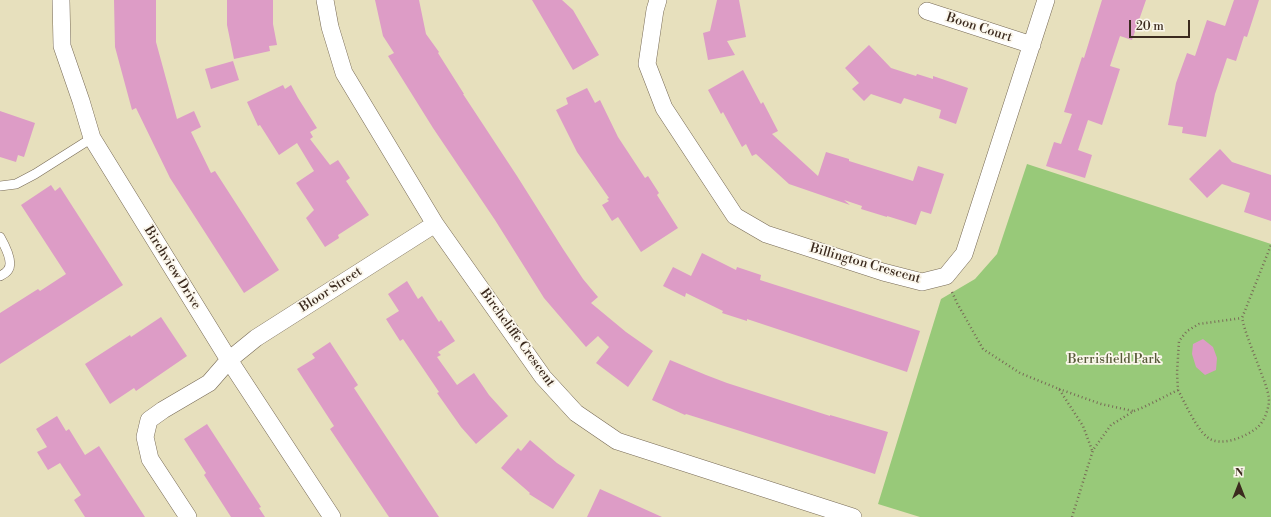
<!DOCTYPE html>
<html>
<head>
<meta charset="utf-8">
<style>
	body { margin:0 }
	#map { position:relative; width:1271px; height:517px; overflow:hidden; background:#e7e0bd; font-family:"Libre Bodoni",serif }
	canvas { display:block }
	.north { position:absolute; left:1219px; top:465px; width:40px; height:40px; -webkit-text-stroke:3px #fbf7ec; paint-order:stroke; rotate:0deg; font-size:11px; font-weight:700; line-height:16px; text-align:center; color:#3b2a1e }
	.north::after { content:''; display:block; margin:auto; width:14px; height:18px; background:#3b2a1e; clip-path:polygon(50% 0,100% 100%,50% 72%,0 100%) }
	.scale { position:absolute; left:1129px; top:20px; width:61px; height:18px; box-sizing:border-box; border:2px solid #3b2a1e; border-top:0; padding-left:5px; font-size:12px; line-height:14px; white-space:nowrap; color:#3b2a1e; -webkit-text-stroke:3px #fbf7ec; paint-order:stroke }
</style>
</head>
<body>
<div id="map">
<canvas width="1271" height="517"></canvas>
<div class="north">N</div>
<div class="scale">20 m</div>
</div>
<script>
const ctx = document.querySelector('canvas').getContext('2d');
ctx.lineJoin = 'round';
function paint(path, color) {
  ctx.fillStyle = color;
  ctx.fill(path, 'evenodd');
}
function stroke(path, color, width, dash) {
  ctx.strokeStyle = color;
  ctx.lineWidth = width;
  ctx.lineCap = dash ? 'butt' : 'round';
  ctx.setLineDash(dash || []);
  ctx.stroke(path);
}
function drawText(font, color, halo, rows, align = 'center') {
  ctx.font = font + ' "Libre Bodoni",serif';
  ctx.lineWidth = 3.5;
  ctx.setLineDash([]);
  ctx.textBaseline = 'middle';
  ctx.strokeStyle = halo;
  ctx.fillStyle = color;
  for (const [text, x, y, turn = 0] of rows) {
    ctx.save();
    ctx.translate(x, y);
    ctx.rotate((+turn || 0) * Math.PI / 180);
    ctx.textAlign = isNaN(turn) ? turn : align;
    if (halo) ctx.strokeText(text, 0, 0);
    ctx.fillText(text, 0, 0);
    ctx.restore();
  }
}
const green = new Path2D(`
	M1027,164L1271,244V517H920L878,504L941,299L975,279L997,254Z`);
const building = new Path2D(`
	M114,0H156V42L177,119L194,111L201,127L191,132L211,173L215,171L279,270L244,293L170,178L136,108L132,110L115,47Z
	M227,0H273V24L277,45L269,46L270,51L234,59L227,25Z
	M375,0H419L426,34L439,52L438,53L464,94H463L517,176L563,249L583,279L598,297L591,303L626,332L653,351L628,387L596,363L609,347L598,336L586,347L544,298L495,220L433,128L388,56L394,53L383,36Z
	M532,0H562L573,10L599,55L573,70Z
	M717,0H739L746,37L727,41L735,55L708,60L703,33L710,31Z
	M1102,0H1146L1132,40L1120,36L1110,66L1120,69L1102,125L1088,120L1078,150L1092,155L1085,178L1046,166L1054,142L1061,144L1072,114L1064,112L1082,57L1084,58Z
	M1234,0H1259L1247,37L1244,36L1236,61L1227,58L1215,94L1206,137L1182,133L1183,127L1168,125L1176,83L1187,53L1195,56L1207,20L1225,26Z
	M869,45L891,68L916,76L917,74L933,79V76L968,88L956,124L939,118L941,110L904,98L901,104L871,94L864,101L852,89L859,83L845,68Z
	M233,61L239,80L211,89L205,69Z
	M743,70L761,104L763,102L778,131L772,134L818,176L826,152L849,159V161L913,181L918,166L944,174L931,214L921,211L916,225L887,216V217L861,209L862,206L844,200L850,205L789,184L756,154L752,156L746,144L742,147L723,112L721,114L708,90Z
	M283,85L285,89L291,85L298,98L317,128L310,132L313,137L310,139L330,165L338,160L350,178L346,181L369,215L338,235L339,238L325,247L306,218L314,210L296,183L314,171L297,143L279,155L260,125L258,126L247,102Z
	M587,88L595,103L600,100L618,137L645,178L648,176L659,193L657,195L678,228L641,252L618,217L612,221L602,205L609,201L607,199L609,198L577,152L556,110L568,104L566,98Z
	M0,111L35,123L24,157L18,155L16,162L0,157Z
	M1220,149L1232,162L1271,175V221L1244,212L1250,193L1222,184L1207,198L1189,179Z
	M51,185L55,191L60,187L123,285L0,364V313L38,289L40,291L66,274L21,205Z
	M702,253L736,270L737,267L761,275L760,280L920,331L907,372L747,319V321L722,313L723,311L686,293L685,297L663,286L673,267L691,276Z
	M407,281L418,299L422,296L439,322L441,320L455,341L438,352L441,355L437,357L457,385L474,373L489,395L508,416L476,444L461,427L437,393L439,392L403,339L400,341L386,319L399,311L388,294Z
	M161,317L187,356L136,391L134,388L110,404L85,364L130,335L131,337Z
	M1203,339L1213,347L1217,358L1216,370L1205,375L1196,367L1192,354L1193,344Z
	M330,342L358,385L354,388L439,517H389L330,429L334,426L297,369L315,358L312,354Z
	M670,360L706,375L727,383L830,416V415L888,432L875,474L737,430L686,414L685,415L652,400Z
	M57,416L66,431L69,429L85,455L99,446L145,517H85L74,500L81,495L60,463L48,470L37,452L47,447L36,429Z
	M207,424L261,507L259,508L265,517H231L204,475L206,473L184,439Z
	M530,440L557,463L575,475L553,509L529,494L530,493L501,468L518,448L521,451Z
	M600,489L662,517H587Z`);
const path = new Path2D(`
	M952,292L957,303L983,349L1020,373L1059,389L1083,426L1092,450
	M1059,389L1101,404L1133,411
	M1178,390C1185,403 1196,428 1207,437C1220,448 1246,437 1258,427C1264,421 1268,411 1269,402C1269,391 1264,381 1260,370C1254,353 1246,336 1242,318L1271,245
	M1072,517L1093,450L1111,425L1134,411L1144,407L1178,390L1177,373L1179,341L1187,331L1199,324L1242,318`);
const lane = new Path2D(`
	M0,186L16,184L35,174L92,138
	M0,237C4,244 14,262 8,270C6,273 2,275 0,276`);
const street = new Path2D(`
	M61,0L62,46L81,101L92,138L229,360L332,517
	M325,0L330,27L344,73L435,224L543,377L576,413L617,441L853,517
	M658,0L655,10L647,64L664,108L735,216L766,234L883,272L922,282L946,276L964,254L1046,0
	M927,11L1032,45
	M188,517L150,459L145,437L149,420L163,410L209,383L229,360L256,338L435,224`);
const streetNames = [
	["Boon Court",979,28,18],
	["Billington Crescent",865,264,16],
	["Birchview Drive",172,268,58],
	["Bloor Street",331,290,-33],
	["Birchcliffe Crescent",517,338,54]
];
const parkNames = [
	["Berrisfield Park",1114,360]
];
paint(green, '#98c979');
paint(building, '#dd9cc6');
stroke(lane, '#776a56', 10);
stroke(street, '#776a56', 18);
stroke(path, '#776a56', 2.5, [1, 3]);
stroke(lane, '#fff', 9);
stroke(street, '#fff', 17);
drawText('13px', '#3b2a1e', '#fbf7ec', streetNames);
drawText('13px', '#575a39', '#fbf7ec', parkNames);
</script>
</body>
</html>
